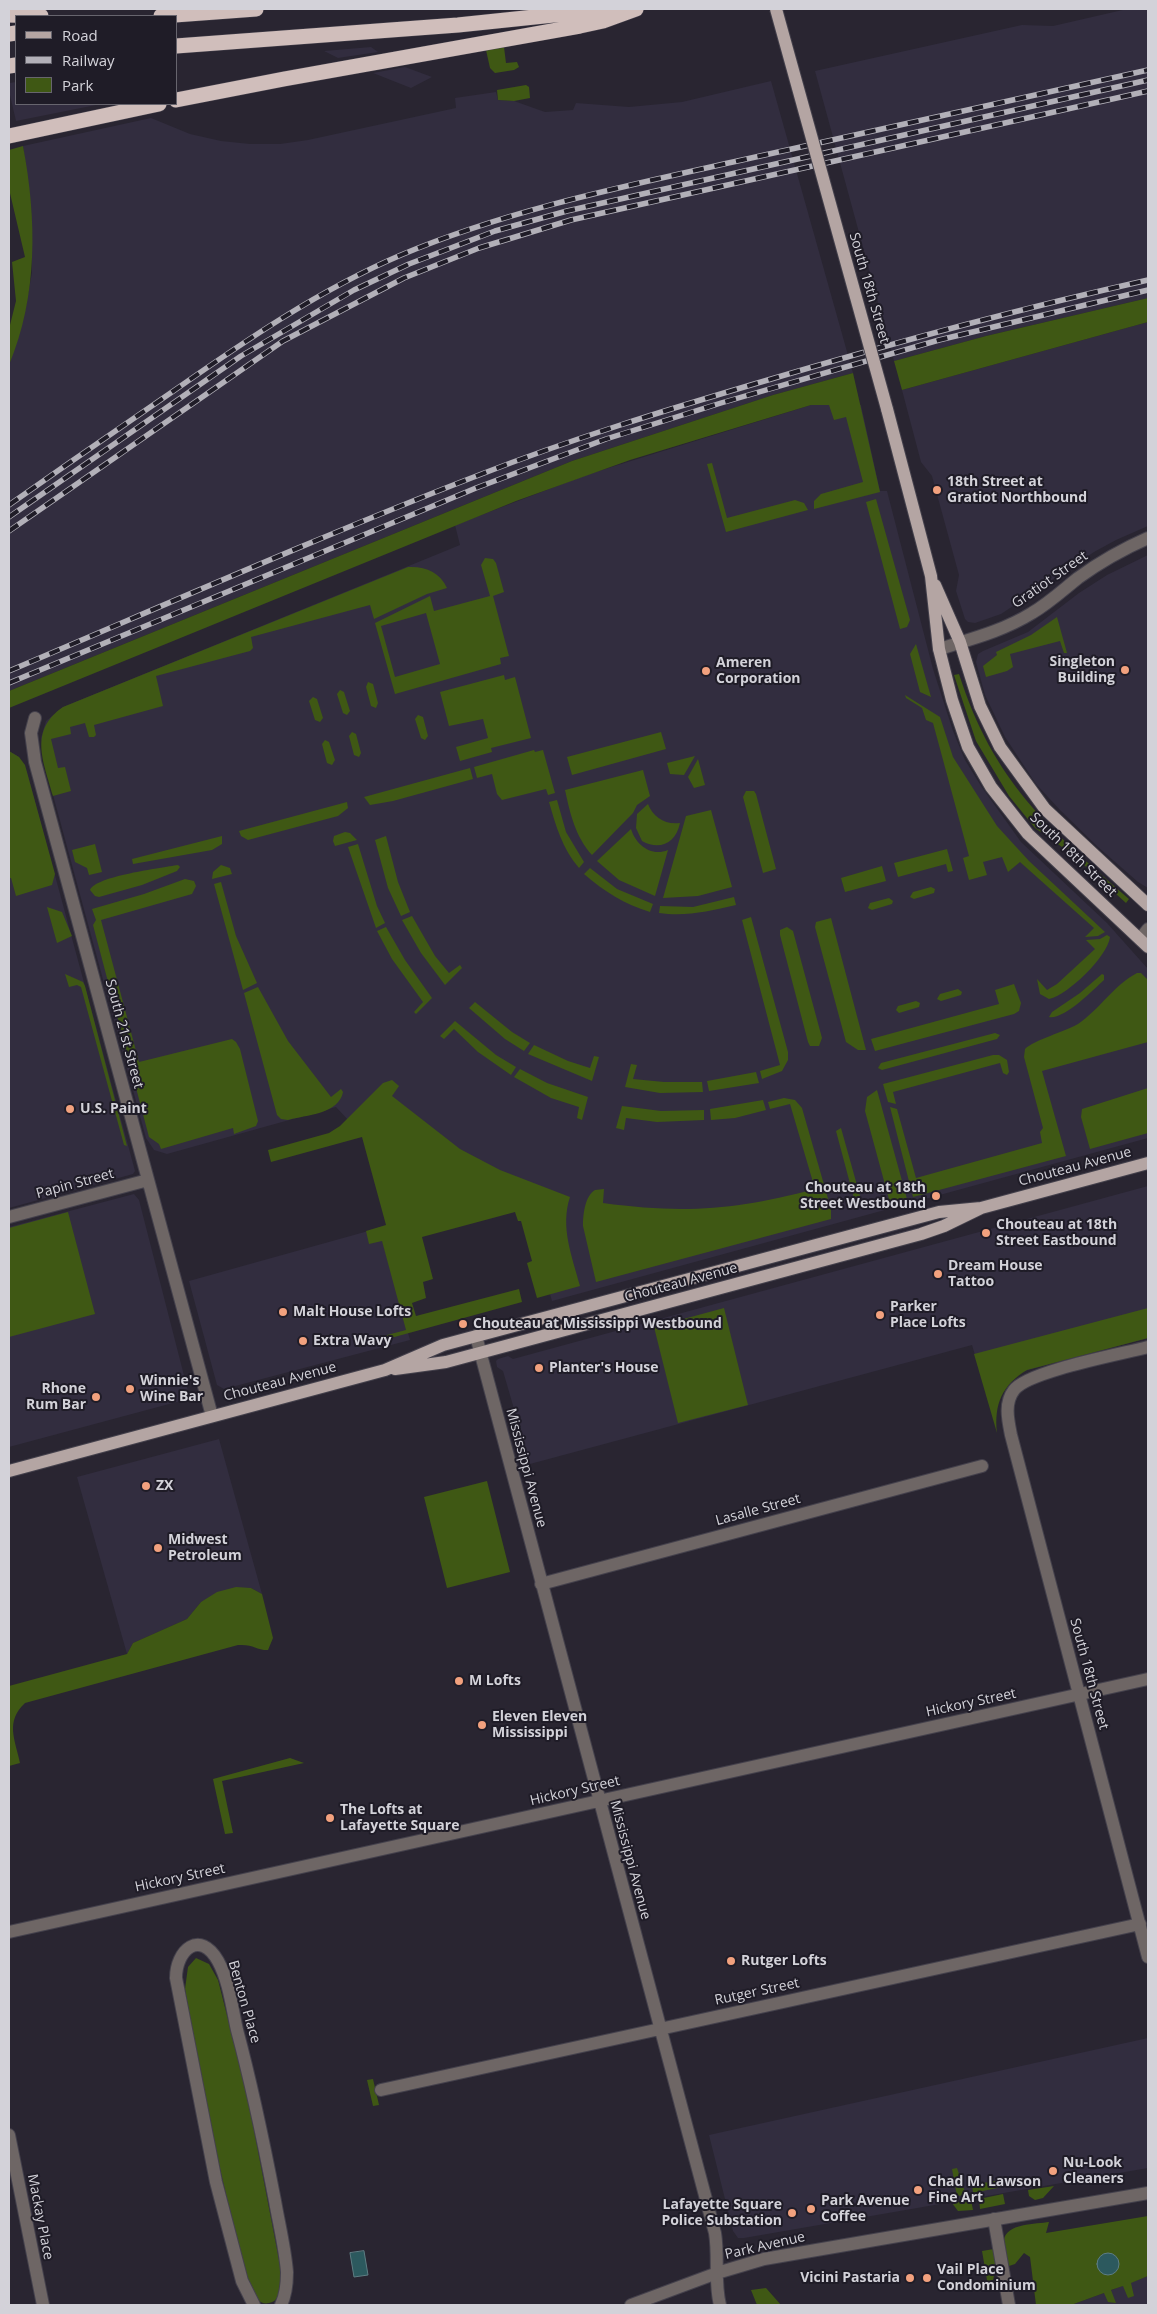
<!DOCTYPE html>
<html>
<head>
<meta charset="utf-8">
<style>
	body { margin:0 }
	#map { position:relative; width:1157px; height:2314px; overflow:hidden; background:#292531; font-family:"Open Sans",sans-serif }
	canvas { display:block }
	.frame { position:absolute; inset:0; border:10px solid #d3d2d9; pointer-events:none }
	.legend { position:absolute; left:15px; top:15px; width:162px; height:90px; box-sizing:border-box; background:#1f1c27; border:1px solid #67656e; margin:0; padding:6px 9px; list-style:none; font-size:15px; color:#d3d2d9 }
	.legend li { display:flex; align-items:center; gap:10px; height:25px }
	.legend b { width:25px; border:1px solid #67656e }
</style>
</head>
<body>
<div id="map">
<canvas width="1157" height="2314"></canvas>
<div class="frame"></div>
<ul class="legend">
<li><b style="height:6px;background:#b4a5a3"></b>Road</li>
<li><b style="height:6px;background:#b2b0b8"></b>Railway</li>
<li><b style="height:14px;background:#3f5814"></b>Park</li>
</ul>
</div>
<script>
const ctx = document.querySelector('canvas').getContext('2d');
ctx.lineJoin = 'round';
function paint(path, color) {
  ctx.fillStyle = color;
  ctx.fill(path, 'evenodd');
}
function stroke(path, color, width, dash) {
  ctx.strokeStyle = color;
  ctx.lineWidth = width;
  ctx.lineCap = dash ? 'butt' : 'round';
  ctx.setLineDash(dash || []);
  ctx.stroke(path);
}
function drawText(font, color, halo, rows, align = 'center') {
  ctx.font = font + ' "Open Sans",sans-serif';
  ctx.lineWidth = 4;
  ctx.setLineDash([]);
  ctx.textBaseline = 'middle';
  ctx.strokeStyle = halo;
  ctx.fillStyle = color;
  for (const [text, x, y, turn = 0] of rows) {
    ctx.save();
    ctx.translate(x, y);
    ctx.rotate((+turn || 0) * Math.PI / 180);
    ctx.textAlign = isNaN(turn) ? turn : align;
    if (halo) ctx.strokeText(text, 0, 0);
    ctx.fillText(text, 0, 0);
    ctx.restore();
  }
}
const built = new Path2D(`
	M1127,9H1148V298L986,336L894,361L815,71L1022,25L1053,26Z
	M371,47L378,52L338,58L324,51Z
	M405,67L432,77L411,88L373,73Z
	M771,81L853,373L773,395L572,461L9,691V365L24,315L32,273L31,206L23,146L151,118L190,134L221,141L250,144H280L308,140L456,108L455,98L496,92L498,100L514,101L545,112L573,110L576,103L629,107L682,102Z
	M16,82V104H101L16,121L9,91V83Z
	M1148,322V526L1116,540L1094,552L1001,614L975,623L968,622L965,619L956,591L959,575L932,476L921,462L902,390Z
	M811,405H861L880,491H887L933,669L953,731L965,760L981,786L1021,842L1107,923L1148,969V1138L552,1301L524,1202L363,1136L336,1107L167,1154L154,1150L146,1138L43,758L41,738L46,721L63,707L460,545L455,525L586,475Z
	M1148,555V888L1138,882L1098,847L1060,810L1036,784L1005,737L996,718L985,695L976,662L978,654L983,651L1028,632L1079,593L1107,575Z
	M9,751L19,757L27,772L135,1171L133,1174L9,1208Z
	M1148,1186V1338L983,1382L972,1345L530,1464L503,1371L497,1367L496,1361L498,1359L508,1356L513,1359Z
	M134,1194L139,1200L189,1395L184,1400L9,1447V1227Z
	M379,1228L410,1340L224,1389L217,1385L189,1281Z
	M219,1439L262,1594L251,1588L201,1602L187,1619L133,1643L127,1654L77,1477Z
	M1148,2038V2168L744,2238H738L733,2231L709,2135Z
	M1148,2276V2305H1071L1104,2293Z`);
const green = new Path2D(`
	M504,47L506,63L517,62L519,67L514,70L495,73L490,68L486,50Z
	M526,85L529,87L530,98L514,101L498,100L497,90Z
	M23,146C37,219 38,296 9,365V329L16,301L12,262L25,257L9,189V150Z
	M1148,298V322L902,390L894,361L986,336Z
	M853,373L880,492L814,509V501L821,494L863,482L846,417L834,420L829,405H811L630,460L516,501L9,708V691L572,461L773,395Z
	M712,463L727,518L795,500L804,503L808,510L726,532L707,464Z
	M876,499L910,620L907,627L900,629L866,502Z
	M485,558L493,559L496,563L504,592L493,596L509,656L500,658L501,664L395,694L375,623L430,596L434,611L490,596L481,565ZM426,613L440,664L395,677L381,626Z
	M408,567C425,566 440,572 447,588L427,594L374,619L370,605L251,637L253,648L250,651L156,676L163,706L94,725L96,735L94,737H89L85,723L70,727L71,734L51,739L58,768L65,767L71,791L53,796C44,762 28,731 63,707Z
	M1057,617L1067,653H1064L1060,641L1010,654L1013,667L1007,671L986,677L983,666L997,655L996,652L1031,635Z
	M916,644L931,697L920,692L910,654Z
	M959,674C993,781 1047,827 1129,899L1126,903L1072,854L1035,828L1009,796L976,741L954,675Z
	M504,675L505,680L515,677L531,738L491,748L492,752L460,761L456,747L488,738L483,719L449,726L440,692Z
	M368,682L373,684L378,703L376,708L371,706L366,687Z
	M340,690L344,692L350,711L347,715L343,713L337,694Z
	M905,695L940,717L953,757L997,826L1029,861L1105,932L1098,936L1085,937L1094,928L1020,862L1008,872L1002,857L983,862L987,875L969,880L963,858L969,856L933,723L926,720L922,708L906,698Z
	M313,697L317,699L323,718L320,722L315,720L309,701Z
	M418,715L423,717L428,736L425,740L421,738L415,719Z
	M352,732L356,734L361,753L359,757L354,755L349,736Z
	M661,732L666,749L572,775L567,757Z
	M325,740L329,742L335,760L332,765L327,763L322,744Z
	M534,750L535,752L543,750L555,793L548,795L546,789L502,800L497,794L492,774L477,778L474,767Z
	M9,751L19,757L25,765L55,874L52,885L16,896L11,878H9Z
	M695,756L684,775L670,774L667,763Z
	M698,759L705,785L694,788L688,777Z
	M470,768L473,779L393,801L370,805L364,797Z
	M643,770L650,796L637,805L633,813L592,855C575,836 570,813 565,790Z
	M746,791H754L756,794L776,869L763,873L743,797Z
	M557,800L566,832L584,862L579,868C562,848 556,826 549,802Z
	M347,802L348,808L338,816L248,840L241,836L239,831Z
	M648,804C653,817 665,825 680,823C676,843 660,851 642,841L636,828L637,814Z
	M711,810L732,887L698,896L663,898L686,816Z
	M631,829C636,845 651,857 668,850L655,896L619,880L597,861Z
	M345,832L350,833L357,840L335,846L333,841L334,836Z
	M222,836V844L212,850L133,864L132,859Z
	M386,836L398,882L410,912L401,916L388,888L375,840Z
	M95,844L102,872L89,875L87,868L75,862L72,850Z
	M358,844L377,906L385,923L376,928L348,847Z
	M947,849L953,871L948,872L946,864L898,877L894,863Z
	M178,865L180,867L177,871L142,885L99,897L95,896L90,890C96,876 161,868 178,865Z
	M221,865L230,868L232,874L212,879L213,872Z
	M882,866L886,881L845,892L841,878Z
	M590,868L617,889L653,904L650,912C624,904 605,892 584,874Z
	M185,879L194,881L196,886L192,894L101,920L139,1062L232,1039L236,1042L240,1049L258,1121L256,1126L234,1134L233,1128L161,1149L159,1144L149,1137L93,925L96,920L92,909L144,894Z
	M221,882L236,936L257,983L243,990L214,884Z
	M931,887L935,889L934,893L914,899L910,897L913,892Z
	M734,897L736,905C709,911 686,917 659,913L660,906L693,907Z
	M889,898L893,901L892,904L872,910L868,908L870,903Z
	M47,907L62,912L72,936L57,943Z
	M412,916L435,956L449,973L460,965L462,968L445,985L421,953L402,920Z
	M751,917L788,1052V1060L782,1071L762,1079L760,1071L780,1065L742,920Z
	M831,918L866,1050H858L846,1042L815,927L816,922Z
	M386,927L405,960L432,998L416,1014L414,1012L423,1002L392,959L377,931Z
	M787,927L793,931L822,1038L819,1046H810L808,1042L780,935V930Z
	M1107,935L1110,937C1108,956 1067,996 1049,999L1040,994L1037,979L1047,990L1057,984L1095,949L1086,940L1100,939Z
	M1137,973H1141L1148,980V1042L1042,1071L1066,1156L913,1197L890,1107L897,1109L916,1178L1042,1143L1040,1132L1043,1128L1024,1057L1025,1049C1034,1040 1064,1032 1078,1024C1099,1010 1114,985 1137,973Z
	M65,974L83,982L85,986L127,1146L124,1145L81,987L77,985L69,987Z
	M1102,974L1104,975V980C1093,990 1064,1020 1049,1017L1052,1012L1080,993Z
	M1014,984L1021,1003L1019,1011L1014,1014L875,1051L871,1039L999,1004L995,990Z
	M258,987L288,1041L331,1097L341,1089L343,1092C339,1114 306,1115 288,1120L281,1119L277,1115L244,993Z
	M958,989L962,992L961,995L941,1001L937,999L940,994Z
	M916,1001L920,1003L919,1007L899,1013L896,1010L898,1006Z
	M475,1002L512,1032L530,1043L524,1051L505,1039L469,1008Z
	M455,1021L496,1055L516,1067L511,1075L478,1052L454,1029L444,1039L440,1036Z
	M995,1033L1000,1035L997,1039L882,1070L878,1068L881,1063Z
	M534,1045L568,1061L590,1068L594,1056L599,1057L592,1081L528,1054Z
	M993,1055H999L1007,1060L1009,1072L1007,1075L1003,1073L1000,1063L893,1092L896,1104L888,1102L883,1084Z
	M631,1064L637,1065L633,1079L664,1082H702L703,1092L660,1093L625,1087Z
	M520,1069L547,1083L588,1097L582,1120L577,1118L579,1107L551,1098L514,1077Z
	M756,1072L759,1083L709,1091L707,1081Z
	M392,1080L399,1086L392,1096L460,1149L500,1170L570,1197C560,1227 572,1256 580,1286L537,1298L527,1263L532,1261L521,1221H518L515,1212L422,1237L433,1279L423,1282L426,1298L412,1303L416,1316L519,1289L522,1302L358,1347L357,1343L406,1330L382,1241L369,1244L366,1231L386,1225L362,1137L271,1162L268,1150L329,1133L340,1126L383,1083Z
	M1148,1088V1133L1090,1149L1081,1117L1082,1109Z
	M877,1090L907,1199L890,1203L865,1111L867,1097Z
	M784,1098L795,1100L802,1108L831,1209V1219L596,1282L583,1226C583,1214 585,1196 595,1190L604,1189L603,1203C683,1214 737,1210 815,1189L790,1104L770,1109L768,1102Z
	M763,1100L766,1110L735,1118L711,1120L710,1109Z
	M622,1106L661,1111L704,1110V1120L657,1122L626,1118L624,1130L616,1128Z
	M841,1128L862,1203L861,1207L856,1206L836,1131Z
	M68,1212L95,1314L9,1337V1228Z
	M724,1308L748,1405L678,1423L654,1327Z
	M1148,1308V1338L1027,1370C1002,1385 994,1404 997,1433L974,1354Z
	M487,1481L510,1572L447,1588L424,1497Z
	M236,1587L251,1588L262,1594L273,1638L268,1650C255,1650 254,1644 238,1645L25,1703C5,1722 15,1739 20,1763L9,1766V1686L127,1654L133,1643L187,1619L201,1602L217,1592Z
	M290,1758L304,1763L222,1781L233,1833L225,1834L213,1779Z
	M196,1958L209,1964L218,1980L247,2094L280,2265C280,2276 284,2301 269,2303C265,2304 261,2303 258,2300C253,2294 250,2285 246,2279L204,2101L185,1989L188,1967Z
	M373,2079L379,2105L373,2106L367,2080Z
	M957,2168L966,2195L957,2196L952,2169Z
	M1006,2179L1007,2186L973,2193L972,2185Z
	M1054,2186L1043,2198L1035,2200L1029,2196L1028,2190Z
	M1003,2194L1005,2204L980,2209L979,2199Z
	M971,2200L973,2210L958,2211L952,2203Z
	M1148,2216V2276L1131,2283L1134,2296L1128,2298L1123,2286L1111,2290L1116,2303L1108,2302L1104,2293L1071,2305H1036L1030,2257L1024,2253L1015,2264L1009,2266L1008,2265C1006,2257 1003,2248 1004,2241C1005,2223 1037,2224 1049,2222L1046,2233Z
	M994,2249L996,2268L992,2284L988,2286L982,2251Z
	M766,2288L781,2305H757L751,2290Z`);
const water = new Path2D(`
	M364,2251L368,2275L354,2277L350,2253Z
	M1097 2264a11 11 0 1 1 22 0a11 11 0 1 1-22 0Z`);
const minor = new Path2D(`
	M939,649C971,639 1003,631 1032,613C1049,603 1063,590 1078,578C1100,562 1123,549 1148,538
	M35,718L31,733L35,762L212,1416
	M1140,939L1148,929
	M9,1217L148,1180
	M476,1336L715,2233C719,2257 714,2282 720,2305
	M1148,1347C1122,1354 1028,1371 1014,1390C1004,1403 1008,1420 1011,1435L1148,1957
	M541,1584L982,1466
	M9,1932L1148,1679
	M381,2090L1140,1924
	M9,2135L43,2305
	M994,2219L1009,2305
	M254,2305L242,2281L216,2182L176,1978C176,1950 200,1929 218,1961C229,1981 232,2008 237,2030C252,2086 264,2144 275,2201C279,2224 285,2248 287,2272C287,2284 286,2295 281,2305
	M631,2305L717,2273L764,2259L1148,2193`);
const major = new Path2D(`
	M887,409L931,576L939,649L952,700L968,747L991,787L1028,834L1148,947
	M935,585L960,642L980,706L1000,747L1045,809L1148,905
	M395,1369L446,1362L921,1234L944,1226L981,1208L1148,1163
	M9,1471L385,1370L443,1345L939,1212L981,1208`);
const highway = new Path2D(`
	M9,15L41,16
	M161,16L256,9
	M9,34L16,33
	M176,46L458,25L611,9
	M9,66L16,65
	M176,100L284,79L580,26L603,21L636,9
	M9,136L159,104`);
const rail = new Path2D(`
	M9,505C63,467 118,429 172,392C245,341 319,290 401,255C511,209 626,186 742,160C877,130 1013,100 1148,70
	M9,517L241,356L354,290L409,264L495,231L567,211L1148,80
	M9,531L283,341L404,278L479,248L571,220L1148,91
	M9,671C165,605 321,536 479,475C571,439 666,410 761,382C889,344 1018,309 1148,280
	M9,683L476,488L606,439L721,403L939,340L1148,290`);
const majorBridge = new Path2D(`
	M776,9L887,409`);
const markers = [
	[937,490,5,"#f2a17e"],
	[1125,670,5,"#f2a17e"],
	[706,671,5,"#f2a17e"],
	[70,1109,5,"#f2a17e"],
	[936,1196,5,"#f2a17e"],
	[986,1233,5,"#f2a17e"],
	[938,1274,5,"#f2a17e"],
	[283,1312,5,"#f2a17e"],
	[880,1315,5,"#f2a17e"],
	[463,1324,5,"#f2a17e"],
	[303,1341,5,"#f2a17e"],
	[539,1368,5,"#f2a17e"],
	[130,1389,5,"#f2a17e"],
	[96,1397,5,"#f2a17e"],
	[146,1486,5,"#f2a17e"],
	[158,1548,5,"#f2a17e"],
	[459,1681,5,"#f2a17e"],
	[482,1725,5,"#f2a17e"],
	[330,1818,5,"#f2a17e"],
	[731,1961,5,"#f2a17e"],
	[1053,2171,5,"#f2a17e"],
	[918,2190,5,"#f2a17e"],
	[811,2209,5,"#f2a17e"],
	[792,2213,5,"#f2a17e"],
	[910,2278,5,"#f2a17e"],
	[927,2278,5,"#f2a17e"]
];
const streetNames = [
	["South 18th Street",869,288,74],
	["Gratiot Street",1050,580,-35],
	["South 18th Street",1073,855,44],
	["South 21st Street",124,1034,75],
	["Chouteau Avenue",1075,1167,-15],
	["Papin Street",75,1184,-15],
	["Chouteau Avenue",681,1283,-15],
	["Chouteau Avenue",280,1382,-15],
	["Mississippi Avenue",526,1468,75],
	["Lasalle Street",758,1510,-15],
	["South 18th Street",1089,1674,75],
	["Hickory Street",971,1703,-12],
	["Hickory Street",575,1791,-13],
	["Mississippi Avenue",630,1860,75],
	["Hickory Street",180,1878,-12],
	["Rutger Street",757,1992,-12],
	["Benton Place",244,2002,74],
	["Mackay Place",40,2217,79],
	["Park Avenue",765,2246,-13]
];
const poiNames = [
	["18th Street at",947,482],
	["Gratiot Northbound",947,498],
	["Singleton",1115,662,"right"],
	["Building",1115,678,"right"],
	["Ameren",716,663],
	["Corporation",716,679],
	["U.S. Paint",80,1109],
	["Chouteau at 18th",926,1188,"right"],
	["Street Westbound",926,1204,"right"],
	["Chouteau at 18th",996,1225],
	["Street Eastbound",996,1241],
	["Dream House",948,1266],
	["Tattoo",948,1282],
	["Parker",890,1307],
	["Place Lofts",890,1323],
	["Malt House Lofts",293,1312],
	["Chouteau at Mississippi Westbound",473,1324],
	["Extra Wavy",313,1341],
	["Planter's House",549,1368],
	["Winnie's",140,1381],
	["Wine Bar",140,1397],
	["Rhone",86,1389,"right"],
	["Rum Bar",86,1405,"right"],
	["ZX",156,1486],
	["Midwest",168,1540],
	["Petroleum",168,1556],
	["M Lofts",469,1681],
	["Eleven Eleven",492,1717],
	["Mississippi",492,1733],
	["The Lofts at",340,1810],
	["Lafayette Square",340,1826],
	["Rutger Lofts",741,1961],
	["Nu-Look",1063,2163],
	["Cleaners",1063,2179],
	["Chad M. Lawson",928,2182],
	["Fine Art",928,2198],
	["Park Avenue",821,2201],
	["Coffee",821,2217],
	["Lafayette Square",782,2205,"right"],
	["Police Substation",782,2221,"right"],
	["Vail Place",937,2270],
	["Condominium",937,2286],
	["Vicini Pastaria",900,2278,"right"]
];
paint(built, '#322d3f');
paint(green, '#3f5814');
paint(water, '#2c595e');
stroke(water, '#5e7d83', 1);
stroke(minor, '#44414c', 14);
stroke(major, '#44414c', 14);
stroke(highway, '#44414c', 16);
stroke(minor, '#6e6665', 12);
stroke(major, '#b4a5a3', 12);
stroke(highway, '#d0bebb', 15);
stroke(rail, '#b2b0b8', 5.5);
stroke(rail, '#1f1c27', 4, [11]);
stroke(majorBridge, '#44414c', 14, []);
stroke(majorBridge, '#b4a5a3', 12);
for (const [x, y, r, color] of markers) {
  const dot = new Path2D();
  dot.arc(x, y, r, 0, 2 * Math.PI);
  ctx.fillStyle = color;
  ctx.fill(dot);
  stroke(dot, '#1f1c27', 2);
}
drawText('14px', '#d3d2d9', '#1f1c27', streetNames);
drawText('bold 14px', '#d3d2d9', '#1f1c27', poiNames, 'left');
</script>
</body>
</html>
